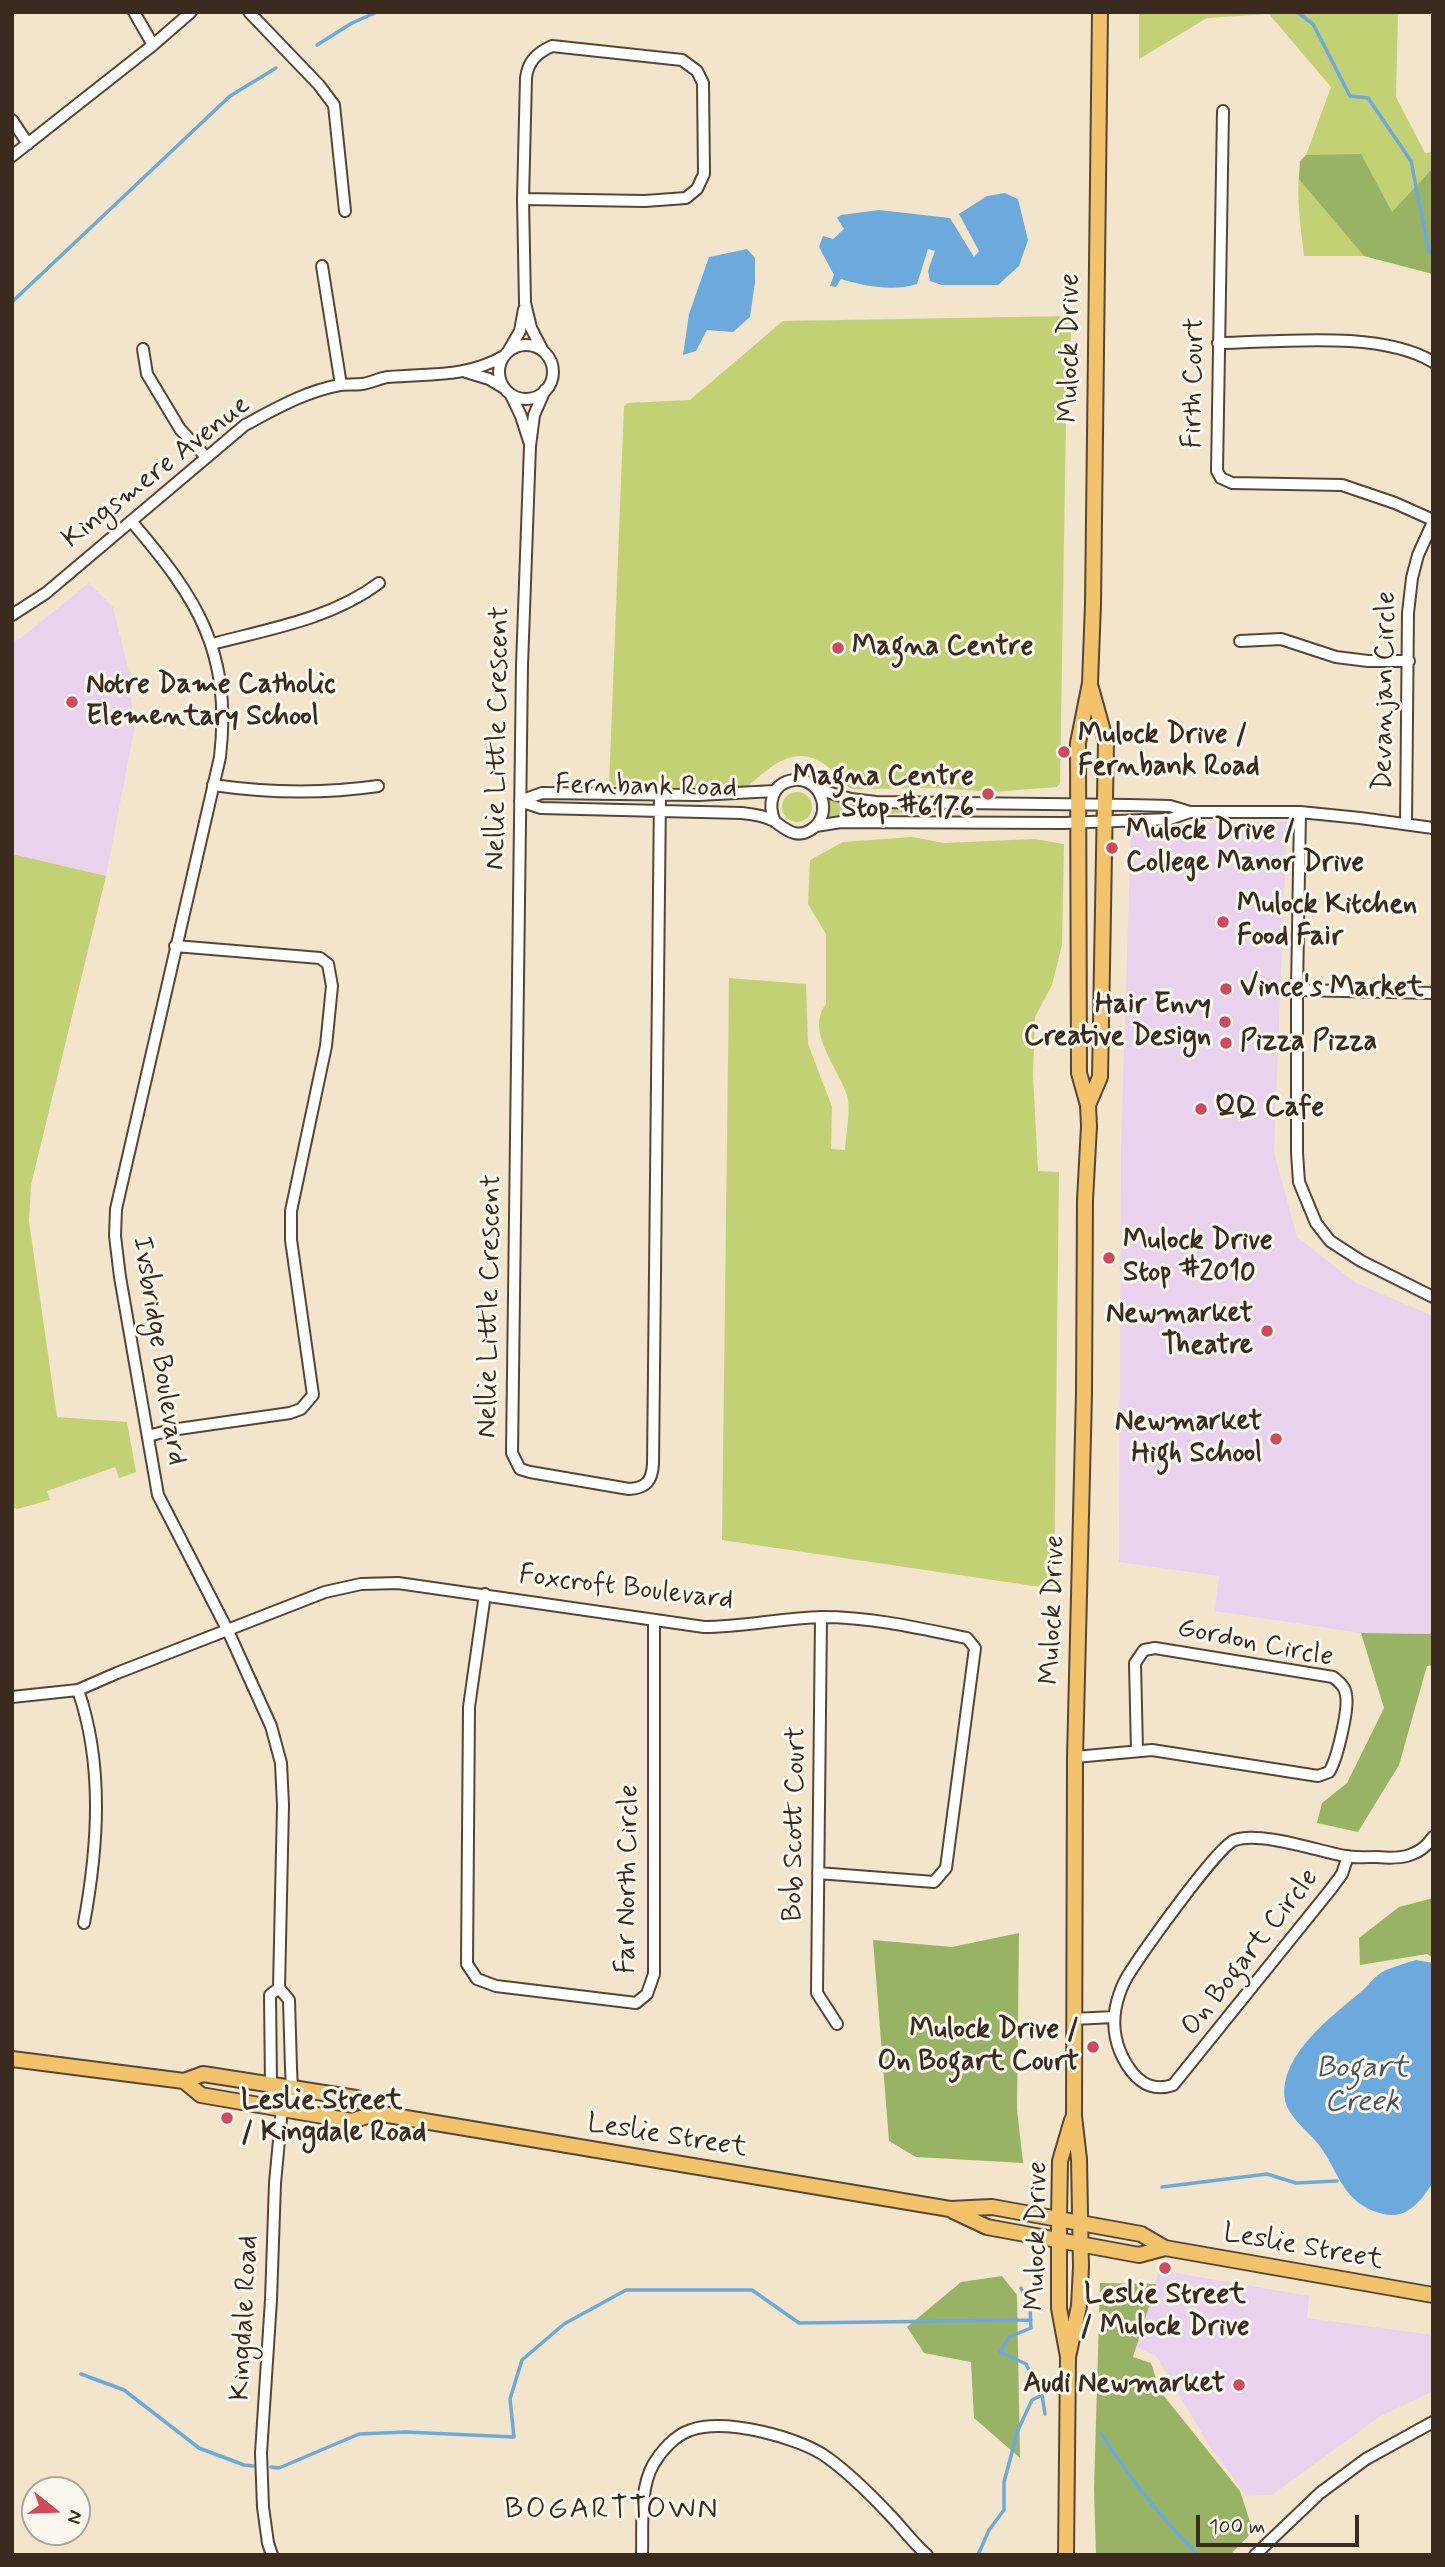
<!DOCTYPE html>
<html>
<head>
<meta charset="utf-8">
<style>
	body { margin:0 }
	#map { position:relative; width:1445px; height:2567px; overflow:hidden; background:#f2e5cb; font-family:Mynerve,sans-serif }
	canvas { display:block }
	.frame { position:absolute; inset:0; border:14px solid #3b2a1e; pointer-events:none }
	.north { position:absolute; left:21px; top:2476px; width:70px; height:70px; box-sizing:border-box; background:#fbf7ec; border:2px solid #aea59a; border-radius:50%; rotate:108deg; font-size:19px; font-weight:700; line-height:28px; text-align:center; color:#3b2a1e }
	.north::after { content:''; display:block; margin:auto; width:24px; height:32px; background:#d1495b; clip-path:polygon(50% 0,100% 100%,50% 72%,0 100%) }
	.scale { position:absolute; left:1196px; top:2515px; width:163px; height:32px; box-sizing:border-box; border:4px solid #3b2a1e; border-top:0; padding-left:9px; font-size:21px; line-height:24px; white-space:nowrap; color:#3b2a1e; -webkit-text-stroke:5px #fbf7ec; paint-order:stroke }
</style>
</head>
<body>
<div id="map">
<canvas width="1445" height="2567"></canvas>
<div class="frame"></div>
<div class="north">N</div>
<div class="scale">100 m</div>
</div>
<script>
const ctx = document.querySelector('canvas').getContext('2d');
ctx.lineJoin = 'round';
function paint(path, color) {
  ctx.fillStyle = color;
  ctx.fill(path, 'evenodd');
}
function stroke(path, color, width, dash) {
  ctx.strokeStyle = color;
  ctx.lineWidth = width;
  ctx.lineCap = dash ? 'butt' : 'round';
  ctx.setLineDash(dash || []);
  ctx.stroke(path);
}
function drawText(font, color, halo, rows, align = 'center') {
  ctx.font = font + ' Mynerve,sans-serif';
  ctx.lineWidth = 6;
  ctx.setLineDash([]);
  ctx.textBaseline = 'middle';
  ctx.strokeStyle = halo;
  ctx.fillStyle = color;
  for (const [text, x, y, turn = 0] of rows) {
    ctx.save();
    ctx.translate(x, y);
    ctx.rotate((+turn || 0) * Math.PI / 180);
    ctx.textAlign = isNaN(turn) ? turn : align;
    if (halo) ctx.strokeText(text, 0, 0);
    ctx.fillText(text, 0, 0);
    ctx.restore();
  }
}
const built = new Path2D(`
	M89,583L113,607L129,673L134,731L106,876L12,854V642L21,638Z
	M1287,821L1274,1152L1297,1237L1356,1283L1433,1316V1628L1430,1634L1361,1633L1215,1611L1219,1576L1119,1562L1121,1147L1131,825Z
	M1159,2270L1309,2296L1307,2318L1433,2335V2391L1379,2417L1272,2495L1246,2496L1209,2445L1156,2356L1136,2347Z`);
const green = new Path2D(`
	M1139,12H1398L1396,97L1425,153L1433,152V274L1364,256H1304C1302,233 1291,171 1306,155L1331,87L1269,14L1207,18L1139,59Z
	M1072,316L1070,349L1067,359L1060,783L1057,787L992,792L939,788L852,789C841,784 836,773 827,766C795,741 768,768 745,789L609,785L624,406L628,403L690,400L783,321Z
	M782 807a15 15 0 1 1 30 0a15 15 0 1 1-30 0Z
	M831,797L861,806L945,807V810L829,818V800Z
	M912,837L944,843L1034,839L1064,844L1062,945L1052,985L1035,1017L1033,1075L1038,1171L1059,1172L1054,1589L722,1540L729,978L806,984L808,1044L832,1107L831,1149L845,1150C846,1134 851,1110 847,1095C838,1068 805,1031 826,1004V934L808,904L810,860L843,842Z
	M12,854L106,876L31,1185L29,1221L57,1417L127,1422L136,1472L119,1478L115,1467L47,1491L50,1500L17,1509L12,1507Z`);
const forest = new Path2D(`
	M1361,154L1392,212L1433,168V274L1364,256L1299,179L1300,161L1306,155Z
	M1433,1628V1665L1427,1666L1399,1765L1358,1832L1317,1823L1322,1803L1347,1783L1384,1708L1361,1633L1430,1634Z
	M1433,1898V1958L1427,1954L1360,1965L1359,1938L1399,1907Z
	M1019,1933L1017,2109L1023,2163L916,2157L889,2141L873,1940L952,1947Z
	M1002,2276L1017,2295L1020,2458L974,2418L971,2362L924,2353L907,2327L961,2282Z
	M1100,2283L1156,2284L1133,2357L1151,2363L1160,2391L1240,2491L1253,2531L1230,2555H1096L1094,2489Z`);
const water = new Path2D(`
	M1005,193L1018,199L1028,240L1019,266L998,285H942L930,281L928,271L935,251L928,249L917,284C893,292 864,286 841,279L836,287L830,286L834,275L819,247L823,236L833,239L844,229L837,218L841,215L879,210L950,218L974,257L979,251L959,214L987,196Z
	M747,249L755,258V282L750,317L733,332L707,330L696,351L683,355L689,314L709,257Z
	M1416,1960L1433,1963V2182C1422,2200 1407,2220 1383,2214C1338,2202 1340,2167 1313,2138C1304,2129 1287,2113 1285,2100C1278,2056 1332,2016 1362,1991C1370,1984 1375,1975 1386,1970C1396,1966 1406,1963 1416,1960Z`);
const stream = new Path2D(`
	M1297,12L1313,24L1350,96L1368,98L1411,161L1429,252L1433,255
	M317,45L352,23L377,12
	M12,302L230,96L276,68
	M1162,2187L1267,2174L1296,2183L1337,2181
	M1021,2288L1030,2307L1031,2328L1009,2337L1000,2352L1026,2364L1042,2395L1045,2414
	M81,2374L124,2390L199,2448L244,2465L253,2466
	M1101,2433C1128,2477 1162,2518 1198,2555
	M271,2467L279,2468L359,2434L406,2432L514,2437L510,2399L522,2360L564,2324L626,2290H752L799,2323L1031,2320
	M978,2555L989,2530L1004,2510V2482L1018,2430L1032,2400L1042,2395`);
const minor = new Path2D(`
	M134,12L153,45
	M249,12L319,85L334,105L345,211
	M1223,111L1217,471L1221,478L1232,483L1342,485L1395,503L1433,520
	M12,120L28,144
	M12,156L153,45L191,12
	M523,199L645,201L686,198L697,189L704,174L703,83L697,71L682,60L552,46C537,53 528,61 526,78L523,199L525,303L531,328L543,351
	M322,266L341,385
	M1218,343C1280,342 1380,330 1433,362
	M499 372a27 27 0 1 1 54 0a27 27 0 1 1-54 0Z
	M143,349L147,374L180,429L206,457
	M509,350L520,331L524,309
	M466,372L489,379L504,388
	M545,390L534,415L530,446L522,665L512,1453L520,1469L530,1472L629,1489C646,1488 652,1481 653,1464L660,794
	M511,395L521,416L529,441
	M131,521C197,598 232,651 220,757L116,1209L115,1236L120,1277L158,1495L228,1631L271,1726L281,1763L283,1805L279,1988L289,2000L291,2068L292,2089L282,2108
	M12,615L46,593L245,425C275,409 306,391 340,385C347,384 354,385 362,384C371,383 379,378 388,377C431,373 465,378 504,356
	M1240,641L1281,639L1336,657L1368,661H1409
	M212,644C269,629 331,619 379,583
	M213,785C268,793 323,794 378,786
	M817,789L851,799L876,802L1129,805L1170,806L1190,812H1300L1360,818L1433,828
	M520,801L541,808L742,813C752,814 765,816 774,821C786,829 796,840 812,829C834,814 821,777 794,780C772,783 767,804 775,822
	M520,801L542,793L698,795L775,791
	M1300,812L1297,990V1153L1299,1182L1316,1223L1330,1241L1361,1261L1433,1297
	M1406,823L1408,613L1412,578L1418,555L1433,522
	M816,826L841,822L1064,823L1170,819L1190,812
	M1297,990L1433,993
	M148,1436L171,1430L290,1413L301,1409L313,1395L291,1240V1211L326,1046L332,986L328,964L320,958L175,946
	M485,1594L469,1707L467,1964L477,1979L496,1986L636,2003L647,1994L654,1974V1620
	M821,1617L817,1993L837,2024
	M78,1690C104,1765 98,1847 84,1923
	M12,1697L78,1690L117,1673L325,1592L361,1584L398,1583L704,1627C743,1627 782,1618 822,1617C871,1617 919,1628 967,1638L975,1648L946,1868L934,1882L818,1873
	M1075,1757L1152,1750L1318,1776L1329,1772C1337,1760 1349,1709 1346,1695C1345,1686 1339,1682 1333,1677L1155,1648L1144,1650L1135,1663L1137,1751
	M1348,1856L1342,1874L1331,1889L1173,2085C1149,2093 1134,2079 1123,2058C1114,2040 1112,2021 1117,2002C1119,1994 1123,1984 1127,1977C1140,1956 1218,1845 1235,1840C1260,1831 1318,1851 1345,1856C1355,1858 1366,1857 1377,1857C1399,1859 1419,1858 1433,1837
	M1073,2019L1114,2017
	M272,2555L268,2543L263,2507L261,2453L271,2300L275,2183L282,2108L271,2085L270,1995L279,1988
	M642,2555C643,2528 639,2490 653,2465C661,2451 675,2435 691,2430C725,2418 800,2437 828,2458C850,2474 869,2493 887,2512C901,2526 912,2542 927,2555
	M1255,2555L1320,2493L1366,2459L1433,2422`);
const major = new Path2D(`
	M1088,1105L1100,1077L1106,742L1091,688
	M12,2059L184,2081L203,2074L356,2098L376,2113
	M184,2081L201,2095L352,2121L376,2113L950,2209L992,2207L1141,2234L1165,2248L1433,2295
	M953,2211L987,2227L1139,2255L1165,2248
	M1068,2357L1079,2306L1081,2267L1079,2159L1074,2116L1075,1757L1084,1394L1085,1200L1089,1126L1088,1105L1079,1073L1078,743L1090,683L1093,604L1100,12
	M1066,2555L1068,2357L1059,2308V2219L1060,2161L1072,2120`);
const markers = [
	[838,648,7,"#d1495b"],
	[72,702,7,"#d1495b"],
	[1064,752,7,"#d1495b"],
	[988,794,7,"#d1495b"],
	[1112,848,7,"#d1495b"],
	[1223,922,7,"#d1495b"],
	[1226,989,7,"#d1495b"],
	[1225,1022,7,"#d1495b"],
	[1226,1043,7,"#d1495b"],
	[1201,1109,7,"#d1495b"],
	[1109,1258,7,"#d1495b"],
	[1267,1331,7,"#d1495b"],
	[1276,1439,7,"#d1495b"],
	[1093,2047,7,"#d1495b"],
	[227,2118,7,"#d1495b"],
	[1165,2268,7,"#d1495b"],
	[1239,2385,7,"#d1495b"]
];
const streetNames = [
	["Mulock Drive",1071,348,-90],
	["Firth Court",1195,383,-89],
	["Kingsmere Avenue",157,473,-38],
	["Devanjan Circle",1386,691,-89],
	["Nellie Little Crescent",499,738,-89],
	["Fernbank Road",646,788,1],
	["Nellie Little Crescent",491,1306,-89],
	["Ivsbridge Boulevard",158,1351,81],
	["Foxcroft Boulevard",626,1589,7],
	["Mulock Drive",1054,1610,-88],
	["Gordon Circle",1255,1644,11],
	["Bob Scott Court",796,1824,-89],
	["Far North Circle",629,1879,-89],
	["On Bogart Circle",1251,1953,-52],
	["Leslie Street",667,2137,9],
	["Mulock Drive",1038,2236,-89],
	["Leslie Street",1303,2248,10],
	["Kingdale Road",246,2318,-87]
];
const poiNames = [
	["Magna Centre",852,648],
	["Notre Dame Catholic",86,686],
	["Elementary School",86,718],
	["Mulock Drive /",1078,736],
	["Fernbank Road",1078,768],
	["Magna Centre",974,778,"right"],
	["Stop #6176",974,810,"right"],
	["Mulock Drive /",1126,832],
	["College Manor Drive",1126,864],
	["Mulock Kitchen",1237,906],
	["Food Fair",1237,938],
	["Vince's Market",1240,989],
	["Hair Envy",1211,1006,"right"],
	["Creative Design",1211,1038,"right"],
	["Pizza Pizza",1240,1043],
	["QQ Cafe",1215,1109],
	["Mulock Drive",1123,1242],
	["Stop #2010",1123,1274],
	["Newmarket",1253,1315,"right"],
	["Theatre",1253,1347,"right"],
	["Newmarket",1262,1423,"right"],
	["High School",1262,1455,"right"],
	["Mulock Drive /",1079,2031,"right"],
	["On Bogart Court",1079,2063,"right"],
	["Leslie Street",241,2102],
	["/ Kingdale Road",241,2134],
	["Leslie Street",1165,2296,"center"],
	["/ Mulock Drive",1165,2328,"center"],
	["Audi Newmarket",1225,2385,"right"]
];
const waterNames = [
	["Bogart",1362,2070],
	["Creek",1362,2104]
];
const neighbourhoodNames = [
	["BOGARTTOWN",612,2511]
];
paint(built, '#e9d2ed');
paint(green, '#c2d173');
paint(forest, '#99b365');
paint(water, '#6caade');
stroke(stream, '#6caade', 3.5);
stroke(minor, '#564638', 14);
stroke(major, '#564638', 18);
stroke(minor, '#fff', 10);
stroke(major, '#f2c36a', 14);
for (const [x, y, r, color] of markers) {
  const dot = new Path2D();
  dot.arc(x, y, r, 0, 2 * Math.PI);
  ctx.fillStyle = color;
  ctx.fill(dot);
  stroke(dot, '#fbf7ec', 2.5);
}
drawText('28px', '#3b2a1e', '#fbf7ec', streetNames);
drawText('bold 28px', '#3b2a1e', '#fbf7ec', poiNames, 'left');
drawText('italic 30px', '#4c5761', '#fbf7ec', waterNames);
ctx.letterSpacing = '2px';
drawText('30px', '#3b2a1e', '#fbf7ec', neighbourhoodNames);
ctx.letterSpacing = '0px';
</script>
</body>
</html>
